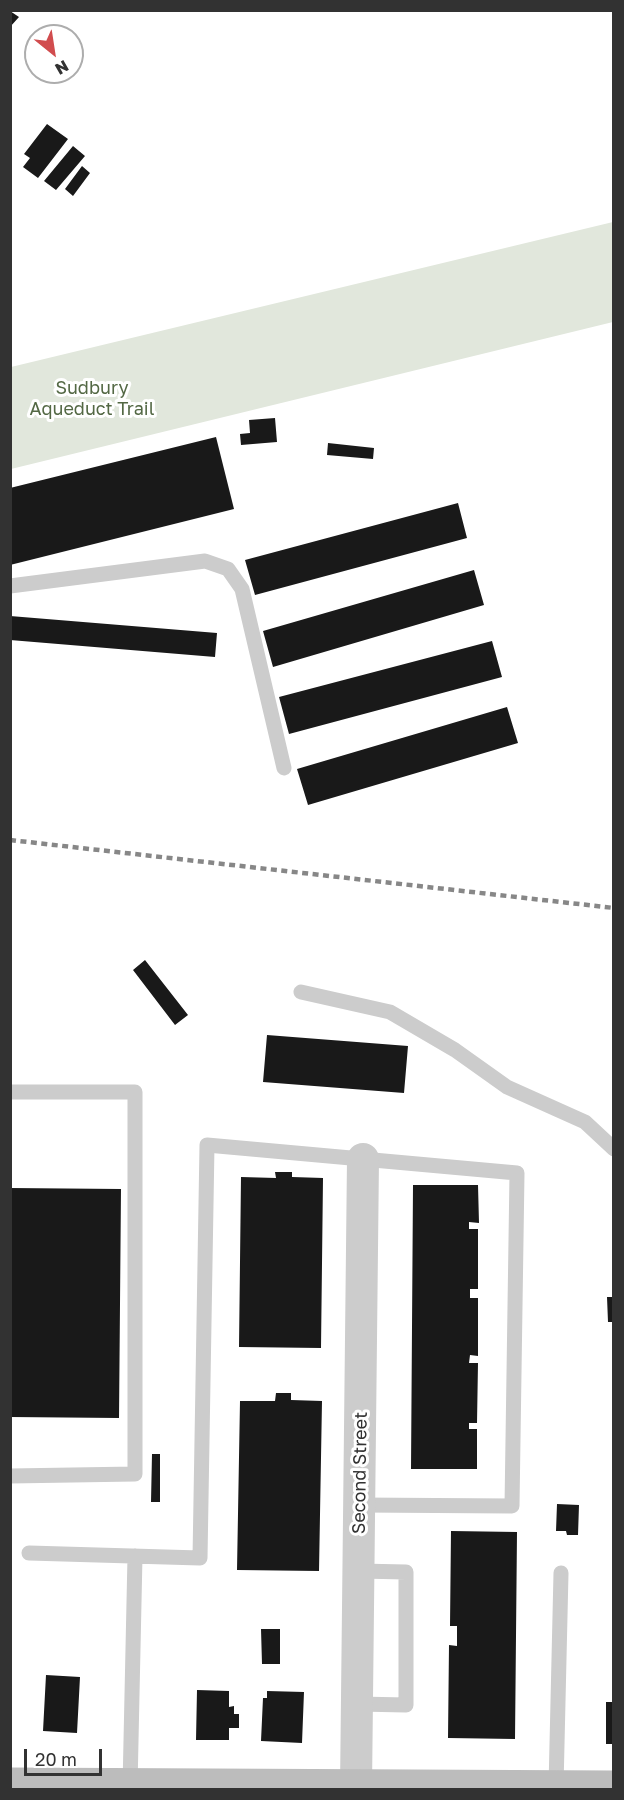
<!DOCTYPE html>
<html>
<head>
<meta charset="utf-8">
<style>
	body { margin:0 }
	#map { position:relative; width:624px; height:1800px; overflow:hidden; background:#fff; font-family:"Golos Text",sans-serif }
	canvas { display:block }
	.frame { position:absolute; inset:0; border:12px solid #323232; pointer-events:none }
	.north { position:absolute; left:24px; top:24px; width:60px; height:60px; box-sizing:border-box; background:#fff; border:2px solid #adadad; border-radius:50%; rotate:150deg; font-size:16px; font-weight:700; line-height:24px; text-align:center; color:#323232 }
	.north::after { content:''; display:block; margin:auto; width:21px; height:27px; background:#d14c4e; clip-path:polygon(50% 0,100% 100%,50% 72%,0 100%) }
	.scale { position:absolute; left:24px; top:1749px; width:78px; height:27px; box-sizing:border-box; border:3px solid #323232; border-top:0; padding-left:8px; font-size:18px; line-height:21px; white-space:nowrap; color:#323232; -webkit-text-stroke:4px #fff; paint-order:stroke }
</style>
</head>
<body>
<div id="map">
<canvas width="624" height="1800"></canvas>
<div class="frame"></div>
<div class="north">N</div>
<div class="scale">20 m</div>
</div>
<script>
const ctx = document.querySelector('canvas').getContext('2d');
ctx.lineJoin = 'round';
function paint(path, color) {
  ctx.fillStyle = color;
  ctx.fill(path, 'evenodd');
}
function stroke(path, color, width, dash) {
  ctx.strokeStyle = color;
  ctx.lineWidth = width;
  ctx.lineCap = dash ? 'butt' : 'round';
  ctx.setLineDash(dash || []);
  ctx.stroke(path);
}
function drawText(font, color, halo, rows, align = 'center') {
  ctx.font = font + ' "Golos Text",sans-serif';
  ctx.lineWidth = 6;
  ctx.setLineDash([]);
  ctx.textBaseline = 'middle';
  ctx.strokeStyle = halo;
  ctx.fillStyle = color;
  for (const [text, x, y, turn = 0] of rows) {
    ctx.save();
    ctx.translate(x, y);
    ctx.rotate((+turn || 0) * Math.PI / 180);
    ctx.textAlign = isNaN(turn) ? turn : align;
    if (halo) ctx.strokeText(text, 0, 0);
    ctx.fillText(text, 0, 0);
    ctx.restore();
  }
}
const green = new Path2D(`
	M613,222V322L11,469V367Z`);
const building = new Path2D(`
	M10,11L19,17L10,27Z
	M47,124L68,139L38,178L23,167L30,158L24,154Z
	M73,146L85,156L56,190L44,181Z
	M82,166L90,173L73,196L65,189Z
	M275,418L277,442L241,445L240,434L250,433L249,420Z
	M216,437L234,509L10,565V488Z
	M328,443L374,448L373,459L327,455Z
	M458,503L467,538L255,595L245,560Z
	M474,570L484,605L273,667L263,631Z
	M10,616L217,633L215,657L10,640Z
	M492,641L502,677L289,734L279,697Z
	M507,707L518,743L308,805L297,769Z
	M145,960L188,1015L175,1025L133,970Z
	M267,1035L408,1046L404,1093L263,1082Z
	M275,1172H292V1177L323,1178L321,1348L239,1347L241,1177L276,1178Z
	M413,1185H478L479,1223L469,1222V1229H478V1289H470V1298H478V1356L470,1355L469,1363H478L477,1423H469V1429H477V1469H411Z
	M10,1188L121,1189L119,1418L10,1417Z
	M607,1297H614V1322H608Z
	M276,1393H291V1400L322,1401L319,1571L237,1570L240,1401H275Z
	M152,1454H160V1502H151Z
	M557,1504L579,1505L578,1535H567L566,1531H556Z
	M451,1531L517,1532L515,1739L448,1738L449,1645L457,1646V1626H450Z
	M261,1629H280V1664H262Z
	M46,1675L80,1677L77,1733L43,1731Z
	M197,1690L229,1691V1707L234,1706V1714H239V1728H229V1740H196Z
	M267,1691L304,1692L302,1743L261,1741L263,1698H267Z
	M606,1702H614V1744H606Z`);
const service = new Path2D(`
	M10,586L205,561L228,569L242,589L284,768
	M301,992L390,1012L455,1050L507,1087L585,1122L614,1149
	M10,1092H135V1474L10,1476
	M29,1553L200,1558L207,1145L517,1173L512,1506L359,1505
	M358,1704L406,1705V1572L359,1571
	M130,1787L135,1556
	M556,1787L561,1573`);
const minor = new Path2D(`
	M356,1787L363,1159`);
const secondary = new Path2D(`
	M10,1784L614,1787`);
const rail = new Path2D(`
	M10,840L614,908`);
const parkNames = [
	["Sudbury",92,388],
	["Aqueduct Trail",92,409]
];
const streetNames = [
	["Second Street",360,1473,-89]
];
paint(green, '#e1e7dc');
paint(building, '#191919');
stroke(service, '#ccc', 15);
stroke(minor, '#ccc', 32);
stroke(secondary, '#bcbcbc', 33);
stroke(rail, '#878787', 4.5, [6, 4.5]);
drawText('18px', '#536844', '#fff', parkNames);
drawText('18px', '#323232', '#fff', streetNames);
</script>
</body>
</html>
